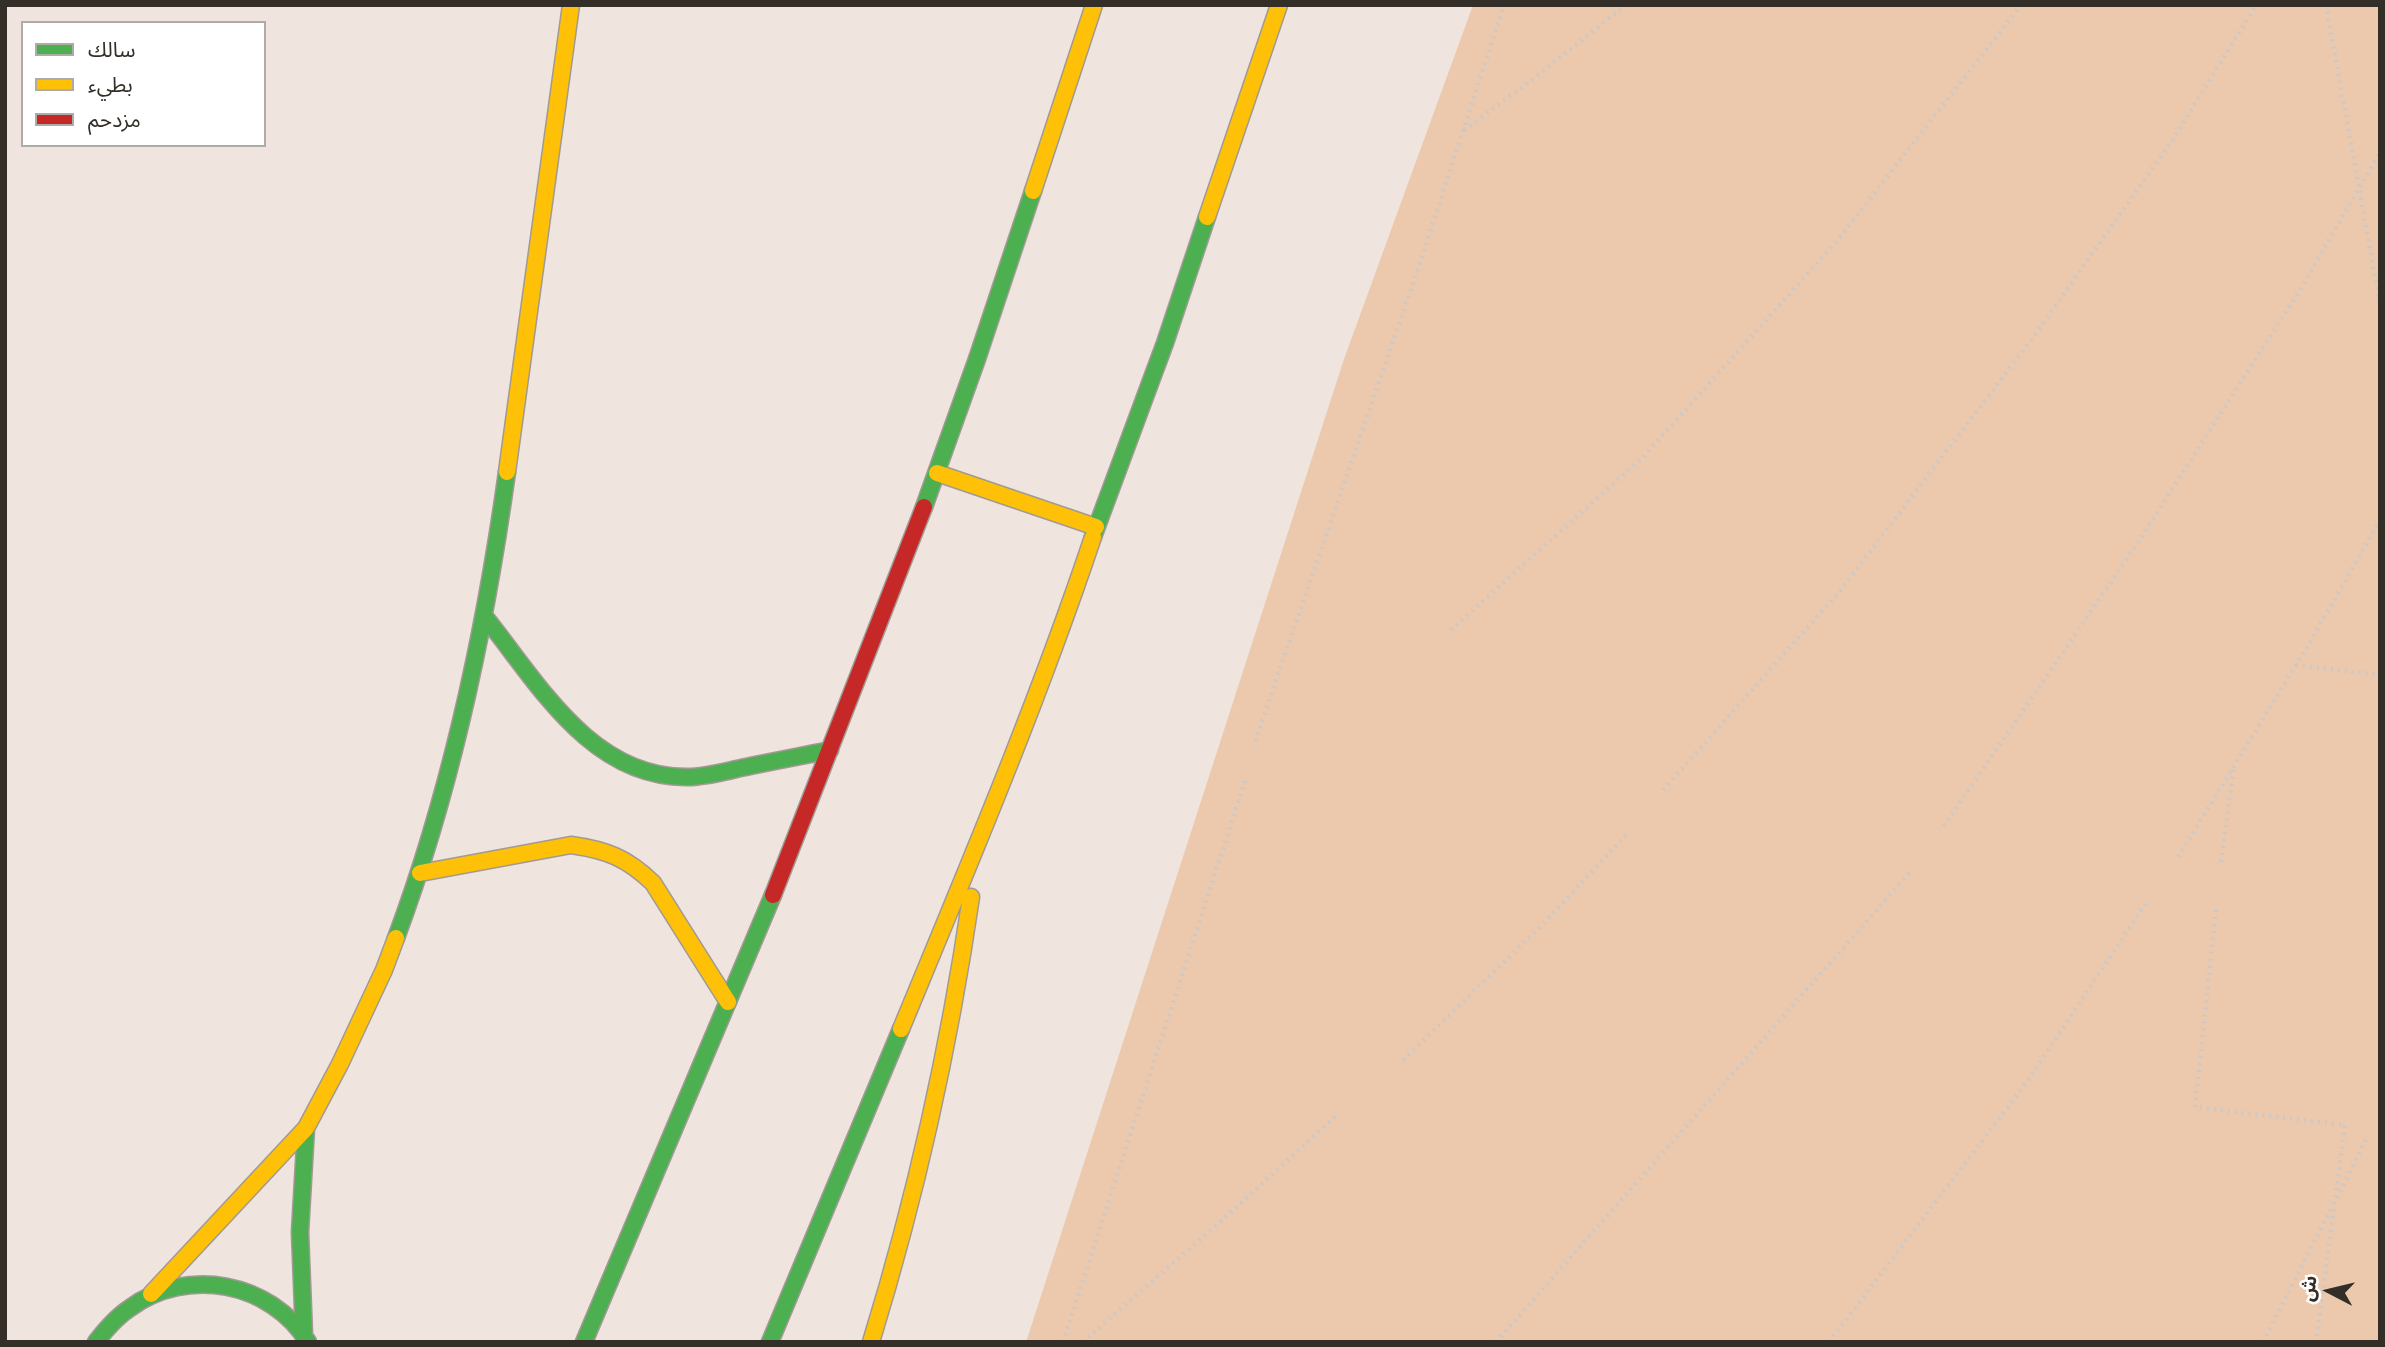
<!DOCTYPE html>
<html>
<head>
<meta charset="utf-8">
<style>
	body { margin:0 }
	#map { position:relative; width:2385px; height:1347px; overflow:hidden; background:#efe5de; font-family:Quicksand,"Noto Sans Arabic",sans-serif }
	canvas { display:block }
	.frame { position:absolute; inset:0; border:7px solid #342e29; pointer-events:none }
	.legend { position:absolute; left:21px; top:21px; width:245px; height:126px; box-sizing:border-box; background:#fff; border:2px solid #aeaba9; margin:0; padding:9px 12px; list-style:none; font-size:21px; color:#342e29 }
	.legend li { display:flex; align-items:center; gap:14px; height:35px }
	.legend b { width:35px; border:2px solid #aeaba9 }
	.north { position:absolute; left:2294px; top:1256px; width:70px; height:70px; -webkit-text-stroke:5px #fff; paint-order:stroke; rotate:277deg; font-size:19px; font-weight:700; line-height:28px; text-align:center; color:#342e29 }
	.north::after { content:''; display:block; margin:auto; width:24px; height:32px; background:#342e29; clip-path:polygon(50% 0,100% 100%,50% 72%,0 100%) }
</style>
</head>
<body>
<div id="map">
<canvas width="2385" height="1347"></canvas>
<div class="frame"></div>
<ul class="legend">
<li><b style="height:9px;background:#4caf50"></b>سالك</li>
<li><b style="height:9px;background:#ffc107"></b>بطيء</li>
<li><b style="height:9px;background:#c62828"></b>مزدحم</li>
</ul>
<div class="north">ش</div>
</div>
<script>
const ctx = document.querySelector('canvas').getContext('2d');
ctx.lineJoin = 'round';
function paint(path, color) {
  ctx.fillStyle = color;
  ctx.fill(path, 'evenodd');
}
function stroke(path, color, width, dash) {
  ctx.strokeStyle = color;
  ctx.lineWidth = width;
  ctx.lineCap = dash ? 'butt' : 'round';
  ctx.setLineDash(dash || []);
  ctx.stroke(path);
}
const green = new Path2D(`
	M1473,5H2380V1342H1026L1344,359Z`);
const path = new Path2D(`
	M2326,5L2380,304
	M1464,130L1533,79L1626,5
	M1451,630L1644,456L1837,241L2021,5
	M2296,665L2380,675
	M1255,741L1417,272L1504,5
	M1663,790L1840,591L2031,340L2172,141L2256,5
	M1944,826L2137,544L2298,293L2380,152
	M2178,857L2309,644L2380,520
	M2221,862L2234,766
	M2216,910L2195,1107L2345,1125L2316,1342
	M1403,1060L1540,927L1627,834
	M2337,1198L2368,1135
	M1063,1342L1245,781
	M1083,1342L1229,1214L1339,1113
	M1496,1342L1912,870
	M1829,1342L2027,1082L2147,901
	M2263,1342L2333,1205`);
const fast = new Path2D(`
	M924,507L977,359L1033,191
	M1093,537L1165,343L1207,217
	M485,617C538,683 591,778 687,777C707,777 726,771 746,767C774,761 802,756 830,750
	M396,938C452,788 485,631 507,472
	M304,1335L300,1232L306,1128
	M96,1342C106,1329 116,1317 130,1308C187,1266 271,1282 308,1342
	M584,1342L773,895
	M770,1342L901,1029`);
const slow = new Path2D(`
	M1033,191L1094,5
	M1207,217L1279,5
	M507,472L571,5
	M937,473L1096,527
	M420,873L571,845C607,850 627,858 653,883L728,1002
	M901,1029C968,867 1037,704 1093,537
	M151,1294L306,1128L340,1064L384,970L396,938
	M871,1342C916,1196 949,1048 971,897`);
const jam = new Path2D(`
	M773,895L924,507`);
paint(green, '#ecc9ad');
stroke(fast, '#a19a94', 19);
stroke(slow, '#a19a94', 19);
stroke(jam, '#a19a94', 19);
stroke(path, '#ccc8c6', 4.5, [2, 5]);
stroke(fast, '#4caf50', 16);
stroke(slow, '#ffc107', 16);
stroke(jam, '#c62828', 16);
</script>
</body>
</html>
